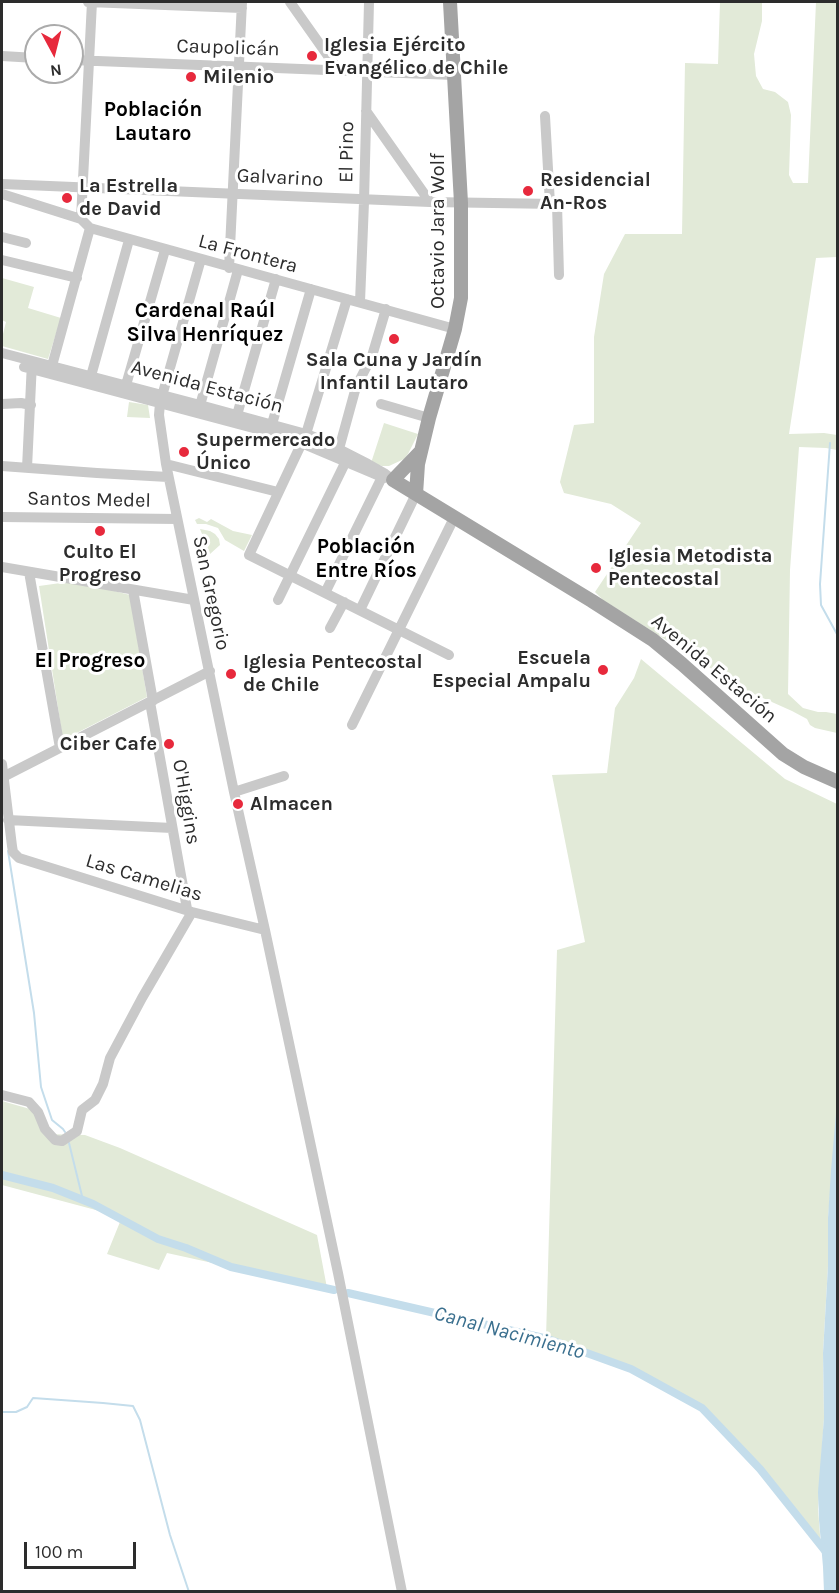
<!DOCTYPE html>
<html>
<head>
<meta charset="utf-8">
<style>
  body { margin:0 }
  #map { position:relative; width:839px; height:1593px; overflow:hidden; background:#fff; font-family:Karla,sans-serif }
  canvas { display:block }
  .frame { position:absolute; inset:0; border:3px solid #2c2c2c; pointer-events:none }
  .north { position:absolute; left:24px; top:24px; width:60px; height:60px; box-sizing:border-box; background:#fff; border:2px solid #ababab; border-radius:50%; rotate:173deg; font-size:16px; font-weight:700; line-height:24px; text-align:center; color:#2c2c2c }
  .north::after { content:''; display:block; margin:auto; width:21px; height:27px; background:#e7293c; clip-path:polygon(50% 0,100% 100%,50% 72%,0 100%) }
  .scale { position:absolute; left:24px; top:1542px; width:112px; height:27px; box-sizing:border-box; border:3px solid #2c2c2c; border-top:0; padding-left:8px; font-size:18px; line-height:21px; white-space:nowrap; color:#2c2c2c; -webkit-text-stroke:4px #fff; paint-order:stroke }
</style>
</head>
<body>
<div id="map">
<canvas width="839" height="1593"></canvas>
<div class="frame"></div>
<div class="north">N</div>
<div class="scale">100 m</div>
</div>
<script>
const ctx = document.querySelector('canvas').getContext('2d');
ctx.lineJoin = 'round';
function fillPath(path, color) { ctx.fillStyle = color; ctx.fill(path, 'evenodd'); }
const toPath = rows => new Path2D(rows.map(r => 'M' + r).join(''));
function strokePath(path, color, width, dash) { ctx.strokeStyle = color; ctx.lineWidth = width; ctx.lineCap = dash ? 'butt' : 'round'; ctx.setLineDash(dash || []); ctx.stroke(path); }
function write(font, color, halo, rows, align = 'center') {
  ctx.font = font + ' Karla,sans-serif'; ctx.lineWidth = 6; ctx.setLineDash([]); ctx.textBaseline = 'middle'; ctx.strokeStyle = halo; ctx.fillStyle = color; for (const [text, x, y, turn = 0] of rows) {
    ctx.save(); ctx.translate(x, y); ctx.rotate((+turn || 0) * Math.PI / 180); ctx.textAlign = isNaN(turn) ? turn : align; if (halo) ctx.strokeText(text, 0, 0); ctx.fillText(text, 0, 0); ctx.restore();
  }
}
fillPath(toPath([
  [720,2,762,2,762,21,754,54,756,76,763,89,775,92,788,102,791,115,789,175,793,183,808,183,816,2,837,2,837,257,816,258,789,434,824,433,837,435,837,450,826,448,799,447,790,570,788,694,803,708,818,712,826,712,837,714,837,733,815,728,810,725,807,719,792,711,745,690,603,600,595,592,641,523,611,504,564,493,560,482,574,425,594,423,594,337,604,274,625,234,682,234,685,63,718,64],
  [2,278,34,287,28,308,61,318,48,359,2,346,2,338,6,322,2,320],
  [129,402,148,405,150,418,127,417],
  [384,423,418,434,408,454,404,459,389,466,382,466,371,463],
  [199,518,207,522,211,519,233,531,252,535,244,551,225,540,218,528,206,524,197,524,195,520],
  [200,529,210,531,215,534,219,539,220,545,210,554],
  [75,581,130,595,147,697,63,740,39,586],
  [641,659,785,779,837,804,838,1102,828,1218,828,1266,823,1353,824,1418,818,1509,821,1548,760,1469,702,1408,631,1369,546,1338,557,950,585,942,552,775,607,773,615,708,634,678],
  [2,1101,30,1109,35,1115,44,1134,85,1135,120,1148,317,1235,327,1288,167,1253,159,1270,107,1254,122,1217,2,1185]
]), '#e2ead8');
fillPath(toPath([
  [837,1102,838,1591,824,1592,823,1567,819,1520,818,1492,824,1418,823,1353,828,1266,828,1218,831,1170]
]), '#c4ddeb');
strokePath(toPath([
  [830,443,820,584,821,605,838,636],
  [8,851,34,1013,41,1087,52,1120,63,1129,65,1132],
  [69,1143,83,1200],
  [2,1412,16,1412,27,1407,33,1398,103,1403,133,1406,140,1420,170,1535,189,1592]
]), '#c4ddeb', 2);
strokePath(toPath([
  [2,1175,53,1188,93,1204,158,1239,186,1248,231,1267,334,1290],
  [348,1293,548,1339,631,1369,702,1408,760,1469,838,1567]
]), '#c4ddeb', 8);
strokePath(toPath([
  [88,2,242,8],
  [290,2,338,70],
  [2,56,36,58],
  [72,60,454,75],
  [366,111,430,202],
  [545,116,550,204],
  [2,184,430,202,557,204,559,275],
  [2,194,81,219,90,228,455,329],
  [81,219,92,2],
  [2,237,26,243],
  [201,259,160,403,159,415,166,464,234,792,265,930,338,1273,402,1592],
  [2,260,77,278],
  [229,268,242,2],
  [347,299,306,434,249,555,449,655],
  [360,302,364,202,369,2],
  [2,353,200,405,306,434,319,439,368,464,384,473,393,480],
  [24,367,287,437,384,478],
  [50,373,90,228],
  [91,376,129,240],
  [126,385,165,250],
  [2,404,21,403,31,405],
  [381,404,429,418],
  [199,409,238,270],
  [237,415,276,279],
  [272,424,311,289],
  [339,449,356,387,372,356,386,309],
  [166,464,278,492],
  [2,466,97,473,168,477],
  [27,468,32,362],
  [2,517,177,519],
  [2,567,194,600],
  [29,572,60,748],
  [133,590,153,701],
  [325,593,384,473],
  [278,600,348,457],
  [360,610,416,494],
  [330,628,344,602],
  [150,702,187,909],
  [352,725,454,518],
  [2,764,12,846,13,852,19,858,192,912,265,930],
  [3,777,210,671],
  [234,792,284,776],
  [8,820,172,828],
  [2,1095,29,1102,38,1112,45,1129,55,1140,62,1141,77,1131,82,1110,95,1100,103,1084,110,1058,142,998,192,912]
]), '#c9c9c9', 10);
strokePath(toPath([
  [421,451,393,480,592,601,653,640,682,664,783,754,804,767,838,782],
  [416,494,418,464,429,418,455,329,461,298,461,203,450,2]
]), '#a4a4a4', 14);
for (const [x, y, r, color] of [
  [312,56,6,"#e7293c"],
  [191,77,6,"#e7293c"],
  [528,191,6,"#e7293c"],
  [67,198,6,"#e7293c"],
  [394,339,6,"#e7293c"],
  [184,452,6,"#e7293c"],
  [100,531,6,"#e7293c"],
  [596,568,6,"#e7293c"],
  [603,670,6,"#e7293c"],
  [231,674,6,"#e7293c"],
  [169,744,6,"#e7293c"],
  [238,804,6,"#e7293c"]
]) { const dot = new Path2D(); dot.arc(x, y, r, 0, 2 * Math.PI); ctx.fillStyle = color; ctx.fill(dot); strokePath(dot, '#fff', 2); }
write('bold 20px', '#2c2c2c', '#fff', [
  ["Iglesia Ejército",324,45],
  ["Evangélico de Chile",324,68],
  ["Milenio",203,77],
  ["Residencial",540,180],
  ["An-Ros",540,203],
  ["La Estrella",79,186],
  ["de David",79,209],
  ["Sala Cuna y Jardín",394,360,"center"],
  ["Infantil Lautaro",394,383,"center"],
  ["Supermercado",196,440],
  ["Único",196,463],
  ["Culto El",100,552,"center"],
  ["Progreso",100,575,"center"],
  ["Iglesia Metodista",608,556],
  ["Pentecostal",608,579],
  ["Escuela",591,658,"right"],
  ["Especial Ampalu",591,681,"right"],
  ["Iglesia Pentecostal",243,662],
  ["de Chile",243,685],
  ["Ciber Cafe",157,744,"right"],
  ["Almacen",250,804]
], 'left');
write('20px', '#2c2c2c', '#fff', [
  ["Caupolicán",228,48,2],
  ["El Pino",347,152,-89],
  ["Galvarino",280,178,3],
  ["Octavio Jara Wolf",438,231,-90],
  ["La Frontera",248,254,15],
  ["Avenida Estación",207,387,15],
  ["Santos Medel",89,500,1],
  ["San Gregorio",211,593,78],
  ["Avenida Estación",714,669,40],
  ["O'Higgins",186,802,80],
  ["Las Camelias",144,878,17]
]);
write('bold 21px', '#000', '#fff', [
  ["Población",153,110],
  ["Lautaro",153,134],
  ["Cardenal Raúl",205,311],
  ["Silva Henríquez",205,335],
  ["Población",366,547],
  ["Entre Ríos",366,571],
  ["El Progreso",90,661]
]);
write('italic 21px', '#3a6f8e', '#fff', [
  ["Canal Nacimiento",509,1333,15]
]);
</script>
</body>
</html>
